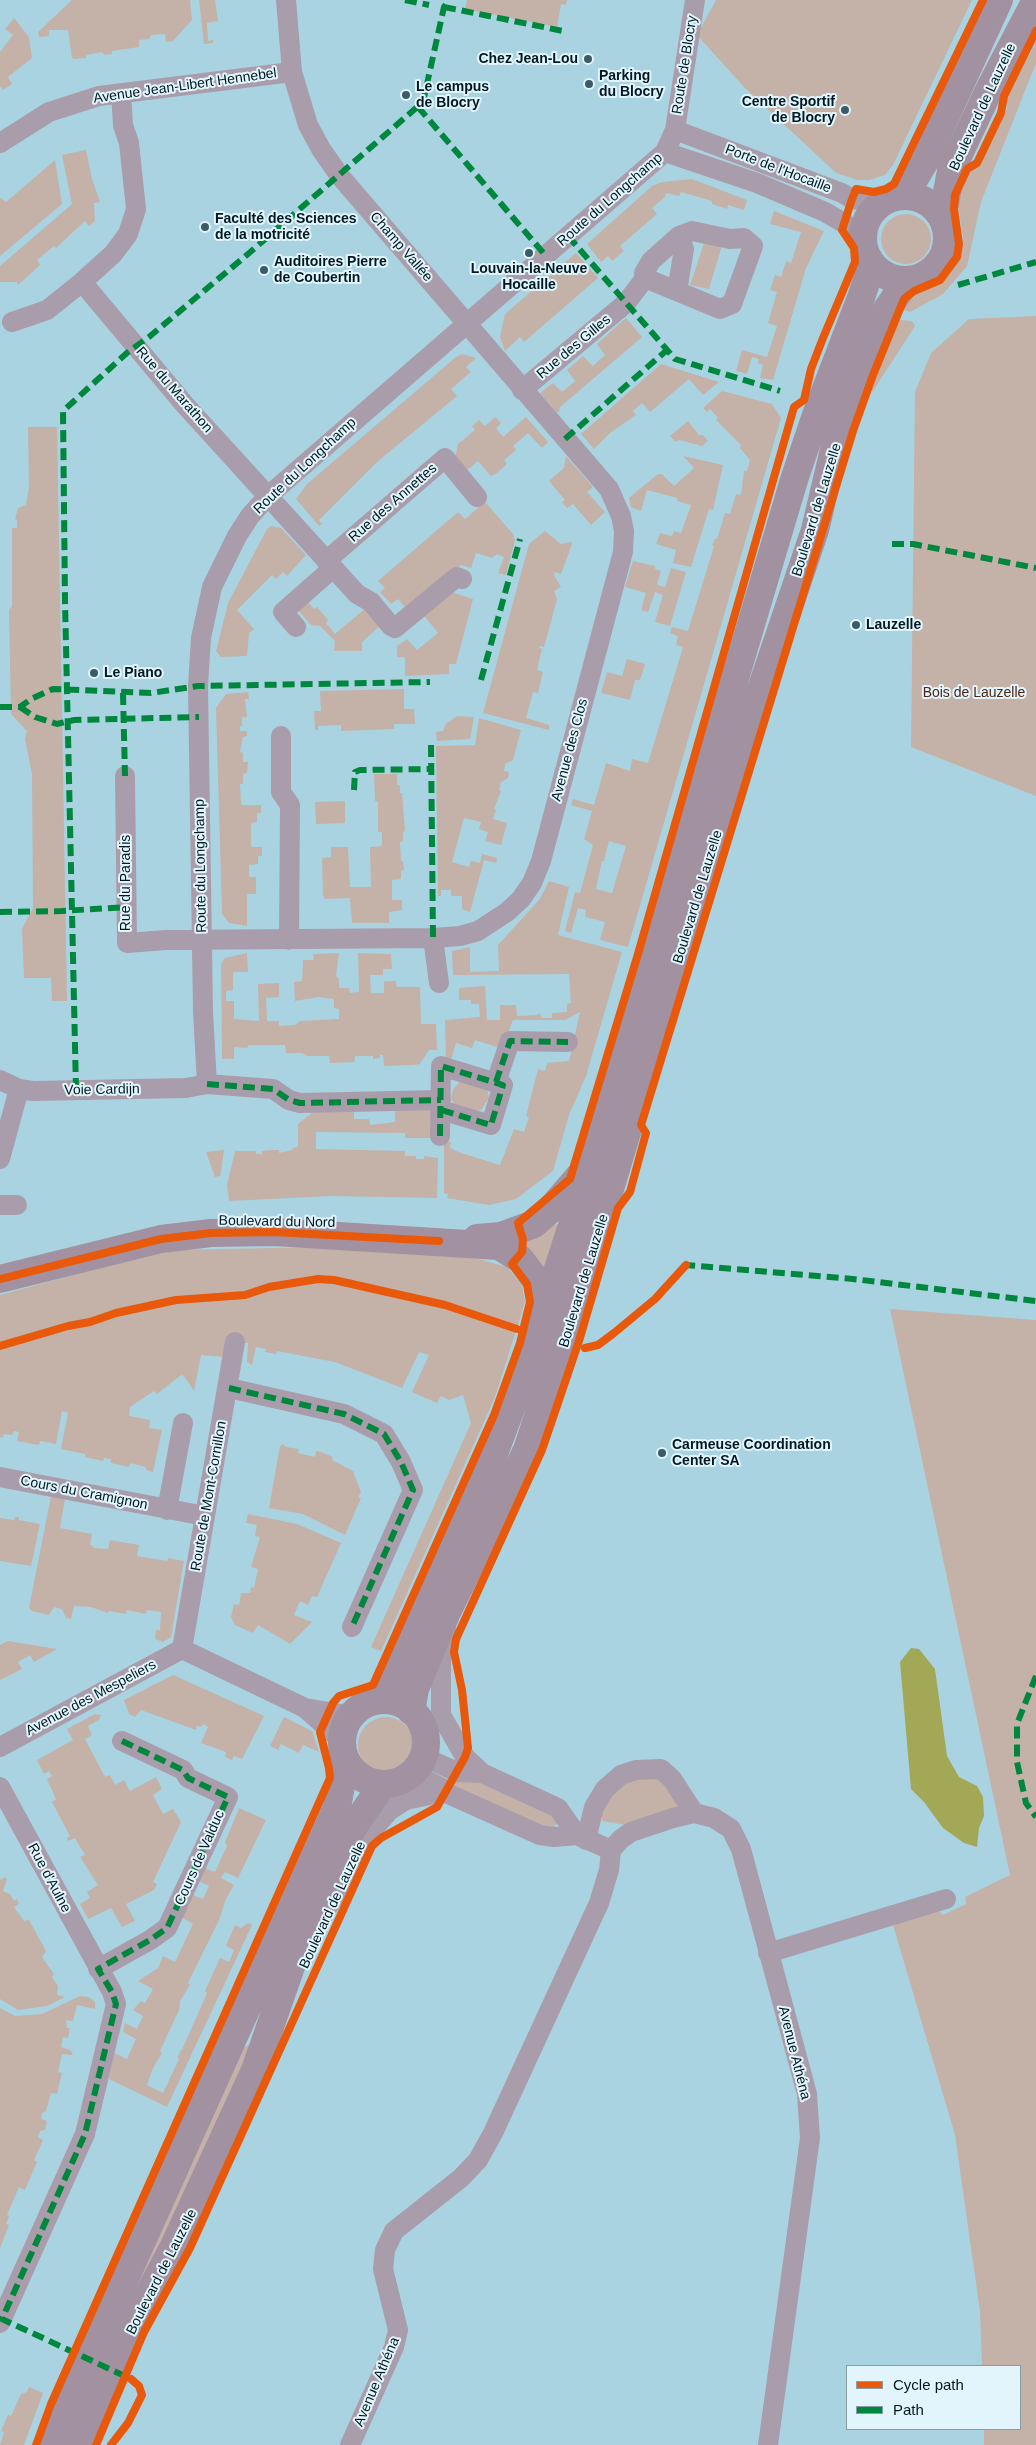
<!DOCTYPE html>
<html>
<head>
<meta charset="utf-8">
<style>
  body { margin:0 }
  #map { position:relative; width:1036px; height:2445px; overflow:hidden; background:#aad3e2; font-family:Helvetica,sans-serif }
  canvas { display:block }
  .legend { position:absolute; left:846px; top:2365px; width:175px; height:65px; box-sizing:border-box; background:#e3f5fc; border:1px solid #889da6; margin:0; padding:6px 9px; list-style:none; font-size:15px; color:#001a24 }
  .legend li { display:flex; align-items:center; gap:10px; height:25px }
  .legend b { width:25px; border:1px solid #889da6 }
</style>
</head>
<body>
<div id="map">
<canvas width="1036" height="2445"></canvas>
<ul class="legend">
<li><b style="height:6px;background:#e8590c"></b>Cycle path</li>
<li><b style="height:6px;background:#00873e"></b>Path</li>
</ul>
</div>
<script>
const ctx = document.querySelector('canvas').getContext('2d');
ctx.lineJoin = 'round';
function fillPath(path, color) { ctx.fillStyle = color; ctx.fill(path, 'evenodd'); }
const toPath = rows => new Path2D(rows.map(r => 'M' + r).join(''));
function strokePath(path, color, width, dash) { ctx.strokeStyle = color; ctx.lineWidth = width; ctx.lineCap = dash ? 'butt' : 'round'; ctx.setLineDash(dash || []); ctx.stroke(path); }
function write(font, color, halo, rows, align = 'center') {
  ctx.font = font + ' Helvetica,sans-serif'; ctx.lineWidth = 4; ctx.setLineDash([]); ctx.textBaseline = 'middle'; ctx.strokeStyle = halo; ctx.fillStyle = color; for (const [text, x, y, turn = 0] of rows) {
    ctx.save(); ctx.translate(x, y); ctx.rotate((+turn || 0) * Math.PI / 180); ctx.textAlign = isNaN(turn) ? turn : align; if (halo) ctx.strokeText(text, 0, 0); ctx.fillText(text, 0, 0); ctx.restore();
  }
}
fillPath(toPath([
  [72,0,190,0,192,20,173,41,166,42,165,34,151,35,149,39,139,40,139,47,112,51,112,54,105,55,102,52,86,55,86,58,75,59,72,58,68,30,49,30,49,36,39,37,38,32],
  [199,0,215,0,218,21,207,23,208,41,213,40,213,43,204,44],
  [467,0,567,0,566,5,561,4,557,27,465,9],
  [716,0,972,0,893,165,885,175,869,180,858,180,836,173,744,87,697,35],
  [14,18,29,37,32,58,8,77,12,84,3,90,0,86,0,52,13,35,5,29],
  [1036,42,1036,63,981,202,967,266,943,294,910,312,904,310,905,303,915,293,943,281,954,268,961,254,963,238,958,205,960,193,968,174,978,166,1007,109,1007,98],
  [86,150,92,179,100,202,94,203,95,221,89,226,85,221,56,248,54,246,37,260,40,265,19,284,17,285,17,282,0,282,0,266,72,204,62,155],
  [55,160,62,204,0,256,0,198,6,202],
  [692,179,747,200,744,210,728,205,727,209,712,204,712,201,681,192,679,196,666,193,665,197,652,208,657,214,620,246,624,251,612,261,608,256,601,262,587,244,652,186,662,182],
  [774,211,824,231,806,268,773,380,760,378,763,365,758,363,759,359,752,357,747,374,736,371,742,350,767,357,777,326,768,323,777,292,770,290,775,275,781,277,786,261,791,263,801,232,770,224],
  '881 239a25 25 0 1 1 50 0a25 25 0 1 1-50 0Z',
  [706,237,723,242,709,289,690,285],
  [576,253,598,278,524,342,520,337,505,351,500,337,505,314],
  [1036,316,1036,796,911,747,915,392,931,353,969,319],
  [626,318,642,337,559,408,560,410,557,413,540,393,553,383,562,392,575,381,567,370,583,356,593,366,605,355,597,344],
  [899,320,912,321,915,326,873,391,870,390,895,323],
  [462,354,476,358,466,367,471,372,451,389,457,396,377,462,319,520,322,524,319,526,296,499,307,484,456,357],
  [661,364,719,382,703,395,689,379,650,412,642,403,633,411,636,415,610,433,594,449,581,434],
  [722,391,772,404,781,418,628,947,600,940,605,922,585,917,586,910,578,908,571,933,565,931,575,892,580,893,593,845,584,839,592,811,571,805,573,799,594,805,606,763,630,771,632,759,648,763,683,647,676,645,678,636,670,633,672,627,688,631,714,546,712,545,715,539,717,539,725,513,730,514,736,494,741,495,744,471,747,471,750,460,740,448,741,445,716,420,718,418,710,409,707,412,703,408],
  [609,841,626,846,612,893,596,889,602,861,604,861],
  [495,417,501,423,496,428,503,437,526,417,548,442,542,448,528,433,513,446,516,450,504,460,507,464,497,473,491,476,478,461,466,471,455,459,458,444,475,430,472,426,479,420,485,426],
  [688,421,699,435,703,435,708,441,702,446,679,440,676,442,670,436],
  [28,427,57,427,67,1001,52,1001,51,978,24,978,22,929,33,908,32,774,25,739,27,731,11,714,9,610,12,606,12,528,17,528,17,520,15,519,18,508,26,505,29,487],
  [566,456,593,487,587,492,605,512,591,525,573,504,567,508,562,502,565,500,549,481,564,468],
  [683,456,723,465,713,510,709,509,691,567,673,563,676,550,656,544,660,533,672,536,674,531,681,533,691,505,677,501,677,498,647,490,641,511,631,507,629,498,658,474,662,474,674,486,694,468],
  [485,502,513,534,515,540,506,575,498,573,504,557,497,554,492,558,476,553,471,568,461,565,408,611,398,599,391,604,380,592,385,588,378,581,458,512,465,519],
  [271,526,281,528,306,555,287,576,283,572,276,579,272,575,237,610,254,629,249,633,247,656,221,657,216,651,228,603,267,529],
  [545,531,561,544,571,542,572,544,561,574,555,572,554,575,561,587,554,591,557,599,551,622,544,647,540,646,539,648,542,649,537,670,543,672,538,693,533,692,526,718,549,725,549,730,483,713,529,544],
  [633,561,655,566,655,569,661,571,657,585,665,587,671,568,686,572,670,626,655,622,663,595,655,592,648,612,641,610,646,593,625,587],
  [448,591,473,599,456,664,449,664,449,674,405,676,405,657,397,657,397,646,407,639,417,650,438,633,422,613],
  [307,601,314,609,317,607,328,620,326,623,335,634,367,607,382,624,362,642,362,651,334,651,335,641,320,626,311,625,298,610],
  [627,659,645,664,640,680,635,680,630,700,601,693,607,672,622,676],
  [404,689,404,709,414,709,415,724,394,724,394,729,341,731,341,725,318,726,318,730,315,730,314,711,321,711,320,691],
  [248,692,249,699,245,699,247,717,242,717,242,726,240,726,240,731,247,731,247,736,243,737,240,752,243,753,243,762,248,762,247,773,243,774,243,784,240,784,241,805,261,805,261,813,257,813,257,822,251,823,251,847,262,847,262,856,258,856,258,864,249,865,249,877,256,877,256,894,247,894,247,926,229,923,222,914,216,708,226,694],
  [457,716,474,717,470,739,437,741,436,732,443,731,446,724],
  [479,718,521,730,513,760,505,764,504,771,509,772,508,778,501,782,499,790,501,791,494,809,496,810,493,819,507,823,501,845,485,841,488,832,479,829,481,822,464,818,452,862,469,867,471,861,480,863,482,854,497,858,496,863,484,860,470,912,462,909,462,896,451,896,451,890,441,890,441,896,438,896,436,746,475,745],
  [374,774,397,774,397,785,400,785,400,793,402,793,405,831,403,832,403,841,400,842,401,861,403,861,404,870,401,871,401,879,392,880,392,900,402,900,402,910,389,912,389,923,352,923,350,898,325,899,323,895,322,858,331,857,331,847,348,847,350,887,371,887,370,847,382,846,382,832,378,832,378,802,375,801],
  [345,801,345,823,316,824,315,802],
  [549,881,569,887,558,935,622,952,586,1076,569,1115,553,1171,516,1199,489,1205,447,1198,448,1194,444,1193,444,1140,451,1142,450,1148,461,1153,500,1165,514,1129,524,1132,529,1117,526,1116,538,1069,545,1071,547,1063,569,1061,580,1012,565,1020,513,1020,505,1041,500,1048,475,1040,472,1048,456,1043,450,1063,446,1063,445,1020,480,1017,479,1004,471,1004,471,1000,459,1000,459,988,485,986,487,1020,500,1020,500,1005,516,1005,517,1016,537,1015,540,1013,541,1018,552,1018,552,1013,567,1012,567,1004,571,1003,569,974,453,975,452,951,470,947,470,972,499,971,498,945,539,900],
  [247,953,248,972,233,972,233,990,226,991,226,1001,234,1001,234,1019,259,1021,258,984,279,983,279,997,266,998,267,1021,279,1021,279,1026,295,1025,300,1021,339,1019,339,1009,334,1008,334,999,318,997,295,1001,294,982,302,981,303,960,314,960,313,954,339,953,336,976,339,979,339,988,349,988,350,993,359,992,358,953,391,954,392,969,383,969,383,975,370,975,371,993,384,993,384,981,396,981,397,987,420,987,421,1024,436,1024,437,1050,429,1050,420,1064,413,1065,384,1066,383,1055,380,1055,380,1058,373,1059,373,1056,355,1056,354,1062,330,1063,329,1056,307,1056,302,1053,286,1053,285,1045,249,1045,247,1048,234,1047,234,1059,222,1059,221,964,225,958],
  [462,1079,487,1088,489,1098,481,1110,476,1112,454,1104,451,1098,453,1090],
  [433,1107,437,1138,405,1138,405,1133,316,1132,316,1149,405,1151,405,1156,416,1156,416,1159,424,1159,424,1156,438,1158,437,1198,330,1196,229,1201,227,1185,235,1151,256,1151,256,1154,262,1154,262,1151,270,1150,279,1150,279,1153,292,1150,293,1148,298,1147,298,1124,314,1111,354,1110,354,1119,369,1119,370,1125,395,1122,395,1108],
  [224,1150,221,1172,220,1176,215,1177,206,1152],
  [559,1224,544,1271,526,1254,526,1238,553,1225],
  [331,1247,444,1254,478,1259,507,1267,522,1285,525,1302,495,1397,381,1651,371,1647,471,1423,463,1395,449,1400,441,1396,437,1403,412,1392,429,1355,419,1352,402,1388,335,1362,277,1351,276,1354,265,1352,266,1349,256,1347,252,1365,247,1362,248,1343,226,1343,225,1357,201,1355,194,1391,184,1376,181,1375,157,1394,154,1391,130,1407,129,1416,150,1420,149,1428,162,1430,153,1472,146,1470,146,1467,130,1463,129,1467,111,1463,111,1459,104,1458,103,1461,85,1457,85,1454,61,1449,68,1413,62,1411,56,1444,40,1441,39,1445,17,1441,19,1432,14,1431,12,1435,4,1434,3,1438,0,1437,0,1295,165,1250],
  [890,1309,1036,1320,1036,2445,984,2445,984,2429,1020,2429,1020,2366,982,2366,980,2311,955,2135,893,1925,938,1910,943,1915,966,1904,965,1897,1010,1875],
  [283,1444,286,1447,299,1449,298,1453,315,1457,316,1451,321,1452,333,1457,332,1460,353,1471,361,1492,358,1497,361,1498,345,1535,303,1514,269,1508,280,1446],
  [51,1496,65,1499,60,1528,92,1534,90,1545,93,1546,93,1548,108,1549,110,1540,139,1545,137,1556,167,1561,168,1558,184,1561,171,1637,163,1642,155,1639,156,1630,160,1630,161,1612,147,1610,146,1614,127,1610,126,1614,109,1611,108,1613,91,1607,74,1606,71,1619,66,1618,62,1609,54,1607,49,1615,32,1611,29,1608],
  [248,1514,297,1524,341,1543,317,1597,312,1596,308,1605,300,1601,294,1615,312,1622,290,1644,258,1625,253,1633,235,1625,231,1617,234,1604,239,1605,241,1593,250,1593,251,1587,254,1588,258,1569,251,1567,260,1537,255,1536,257,1525,246,1523],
  [15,1517,19,1517,19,1520,40,1524,31,1566,0,1561,0,1518,14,1520],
  [8,1641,57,1649,34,1662,30,1655,18,1662,22,1669,0,1680,0,1645],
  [173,1675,264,1716,242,1759,234,1756,232,1760,225,1757,226,1752,201,1743,208,1727,203,1724,201,1727,197,1726,196,1730,141,1710,135,1717,129,1714,124,1700],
  [95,1714,101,1715,99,1720,88,1726,92,1735,85,1739,105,1777,110,1775,115,1785,124,1780,130,1791,156,1777,162,1789,153,1795,163,1814,173,1809,181,1822,153,1882,157,1884,154,1890,126,1904,135,1921,122,1927,111,1908,88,1919,80,1904,90,1898,87,1892,98,1885,80,1857,85,1855,75,1838,68,1841,67,1838,70,1836,52,1802,56,1799,47,1779,52,1776,49,1771,44,1774,37,1760,73,1740,67,1729],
  '358 1745a28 28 0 1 1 56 0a28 28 0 1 1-56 0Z',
  [284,1717,312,1731,319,1752,303,1745,299,1753,281,1744,278,1750,270,1746],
  [458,1776,489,1782,553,1810,557,1823,554,1827,541,1825,452,1786],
  [660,1777,672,1785,678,1808,626,1825,602,1821,601,1812,607,1799,630,1779],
  [239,1808,266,1820,238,1878,225,1872,221,1878,234,1885,225,1901,220,1918,188,1983,190,1985,180,2001,179,2010,160,2051,162,2053,153,2068,147,2085,163,2093,179,2059,177,2058,181,2050,182,2050,207,1993,205,1991,220,1958,229,1962,234,1950,226,1946,235,1925,241,1928,248,1923,252,1925,167,2107,109,2079,114,2053,127,2059,136,2039,123,2032,125,2023,137,2029,143,2016,133,2010,141,2001,145,2003,153,1989,138,1981,158,1968,163,1956,175,1962,193,1924,181,1917,193,1895,203,1899,209,1886,199,1881,205,1868,215,1872,227,1846,225,1842],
  [5,1877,7,1879,3,1891,10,1894,14,1901,17,1899,19,1904,14,1907,24,1921,29,1920,46,1951,42,1957,54,1974,52,1977,58,1986,57,1995,65,1997,47,2006,18,2010,0,1999,0,1880],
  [80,1996,89,1997,95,2002,95,2009,77,2005,73,2021,66,2020,67,2028,70,2028,68,2038,63,2037,61,2047,70,2050,73,2054,71,2055,62,2054,58,2072,62,2073,57,2094,51,2093,46,2111,42,2113,41,2119,47,2121,45,2130,40,2131,38,2137,43,2140,34,2160,37,2162,25,2190,19,2187,7,2215,9,2216,6,2224,9,2225,0,2248,0,2008,15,2016,42,2014],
  [252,2043,143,2285,71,2410,229,2056],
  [29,2387,43,2393,24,2445,0,2445,4,2432,1,2431,8,2415,11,2416,21,2394,27,2392]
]), '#c4b1a8');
fillPath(toPath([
  [911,1648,919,1649,935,1669,947,1756,959,1777,977,1786,983,1797,984,1816,979,1828,977,1847,964,1843,943,1828,924,1802,911,1789,900,1662]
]), '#a3a857');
strokePath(toPath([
  [121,93,123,125,129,143,136,209,128,234,113,254,82,282,185,405,357,594,371,602,391,626,395,628,453,580,457,577,462,579],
  [675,130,842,193,852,199,882,203],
  [0,143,49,112,99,96,292,72],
  [665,152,757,183,825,212,844,223,863,240],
  [677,291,684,249,679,236],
  [12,322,47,310,82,282],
  [522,390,626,303,645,278,644,273,651,261,679,236,692,231,730,239,744,238,753,246,732,304,720,309,645,278],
  [326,561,445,458,477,497],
  [296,627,283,612,333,568],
  [281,736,281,792,290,805,289,940],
  [125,776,127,943,166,940,433,938,460,936,478,931,507,912,521,899,532,883,541,861,623,552,624,531,621,516,609,489,339,175,321,149,308,125,292,72,286,0],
  [433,938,439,983],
  [0,1080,19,1089,33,1091,186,1088,207,1084,273,1089,289,1100,300,1103,441,1100],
  [496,1082,510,1041,568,1042],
  [207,1084,203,1012,198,686,201,638,212,587,237,536,250,516,268,496,665,152,675,130,695,0],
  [440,1136,441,1066,503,1085,491,1125,441,1110],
  [0,1159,19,1089],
  [0,1205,17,1205],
  [229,1388,344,1414,384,1434,401,1462,413,1490,352,1627],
  [0,1477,205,1516],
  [167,1510,183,1423],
  [451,1636,441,1658,441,1715,465,1757,482,1773],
  [182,1649,235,1342],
  [182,1649,305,1708,341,1714,354,1713],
  [305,1708,342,1741],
  [0,1747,182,1649],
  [425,1750,433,1761,457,1772,482,1773,558,1808,577,1835],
  [406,1778,424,1779,442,1788,444,1792,540,1835,554,1837,577,1835,611,1850],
  [0,1787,112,1992,116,2004,85,2134,0,2323],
  [586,1840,594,1807,605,1789,621,1775,636,1770,661,1769,672,1779,694,1813],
  [319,1922,376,1826,390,1810,406,1800,444,1792],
  [768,1953,946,1899],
  [98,1969,150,1940,167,1928,228,1797,188,1778,183,1770,122,1741],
  [350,2445,394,2347,398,2330,383,2269,385,2250,394,2231,461,2178,478,2160,493,2133,599,1903,609,1870,611,1850,621,1839,631,1832,673,1818,694,1813,714,1818,731,1829,741,1849,807,2094,810,2138,768,2445]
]), '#aa9dab', 20);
strokePath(toPath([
  [898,196,909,188,925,161,999,0],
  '863 238a42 42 0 1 1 84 0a42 42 0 1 1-84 0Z',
  [942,218,951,171,989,90,1036,0],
  [477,1238,501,1236,534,1224,549,1211,582,1173],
  [0,1279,161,1239,211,1233,274,1232,499,1246,520,1259,536,1280,546,1305],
  '342 1742a42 42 0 1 1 84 0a42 42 0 1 1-84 0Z',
  [374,1701,398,1669,495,1451,526,1368,575,1216,794,480,816,415,862,295,868,276,869,259],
  [411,1711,415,1689,447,1612,527,1450,586,1269,750,722,815,530,841,420,852,383,867,345,887,309,903,286,912,280],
  [54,2445,75,2390,337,1807,346,1760],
  [81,2445,126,2337,174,2246,255,2070,301,1938,325,1880,354,1826,383,1784]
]), '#a292a1', 28);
strokePath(toPath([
  [405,0,429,5],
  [444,7,563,31],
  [418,107,546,256],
  [568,236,675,359,780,391],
  [958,285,1036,262],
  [565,439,667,350],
  [892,544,913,544,1036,568],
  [481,680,520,539],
  [123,693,125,776],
  [0,707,20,707,31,699,53,689,151,693,198,686,430,682],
  [20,707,35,717,57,724,74,720,199,717],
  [431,745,433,938],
  [354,790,355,772,360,770,431,769],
  [0,912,62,911,126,907],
  [496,1082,510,1041,568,1042],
  [207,1084,273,1089,289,1100,300,1103,441,1100],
  [76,1090,65,601,63,411,128,352,149,337,248,254,423,102,444,7,449,0],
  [440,1136,441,1066,503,1085,491,1125,441,1110],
  [684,1267,686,1265,853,1279,1036,1301],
  [229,1388,344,1414,384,1434,401,1462,413,1490,352,1627],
  [1036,1676,1017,1724,1017,1762,1026,1803,1036,1817],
  [122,1741,183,1770,188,1778,228,1797,167,1928,150,1940,98,1969,112,1992,116,2004,85,2134,2,2319,129,2378]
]), '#00873e', 6, [12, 6]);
strokePath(toPath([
  [0,1279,161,1239,211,1233,274,1232,439,1241],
  [0,1346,68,1326,90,1322,116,1313,176,1300,245,1295,269,1287,318,1279,334,1280,445,1305,517,1329],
  [585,1348,598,1345,614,1333,655,1299,686,1265],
  [36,2445,51,2404,326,1787,330,1778,329,1768,320,1732,333,1703,339,1696,373,1685,494,1415,520,1343,530,1302,527,1284,512,1264,522,1252,523,1240,518,1223,570,1179,638,954,794,407,804,400,811,369,823,338,855,262,854,248,842,230,852,199,856,189,874,192,886,189,894,184,983,0],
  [96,2445,144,2332,190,2248,372,1846,381,1838,437,1807,465,1757,468,1748,462,1690,454,1652,456,1639,542,1450,579,1341,618,1208,630,1192,646,1133,641,1125,853,431,873,375,904,299,914,291,940,280,957,257,959,244,954,209,955,195,967,169,977,163,1001,113,1004,96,1036,31],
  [111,2445,128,2423,142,2395,139,2386,131,2379]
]), '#e8590c', 8);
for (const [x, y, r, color] of [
  [588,59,5,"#3b5b66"],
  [589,84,5,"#3b5b66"],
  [406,95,5,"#3b5b66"],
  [845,110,5,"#3b5b66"],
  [205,227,5,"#3b5b66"],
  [529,253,5,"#3b5b66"],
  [264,270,5,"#3b5b66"],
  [856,625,5,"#3b5b66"],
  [94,673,5,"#3b5b66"],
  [662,1453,5,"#3b5b66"]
]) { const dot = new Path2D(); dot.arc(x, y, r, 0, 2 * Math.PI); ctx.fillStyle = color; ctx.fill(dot); strokePath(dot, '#e3f5fc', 2); }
write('bold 14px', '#001a24', '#e3f5fc', [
  ["Chez Jean-Lou",578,59,"right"],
  ["Parking",599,76],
  ["du Blocry",599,92],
  ["Le campus",416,87],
  ["de Blocry",416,103],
  ["Centre Sportif",835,102,"right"],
  ["de Blocry",835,118,"right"],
  ["Faculté des Sciences",215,219],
  ["de la motricité",215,235],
  ["Auditoires Pierre",274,262],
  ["de Coubertin",274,278],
  ["Louvain-la-Neuve",529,269,"center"],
  ["Hocaille",529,285,"center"],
  ["Lauzelle",866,625],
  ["Le Piano",104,673],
  ["Carmeuse Coordination",672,1445],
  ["Center SA",672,1461]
], 'left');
write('14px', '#001a24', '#e3f5fc', [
  ["Route de Blocry",685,65,-81],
  ["Avenue Jean-Libert Hennebel",185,86,-8],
  ["Boulevard de Lauzelle",983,107,-65],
  ["Porte de l'Hocaille",778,169,21],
  ["Route du Longchamp",610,200,-41],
  ["Champ Vallée",401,247,49],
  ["Rue des Gilles",574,347,-40],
  ["Rue du Marathon",174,390,49],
  ["Route du Longchamp",305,466,-43],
  ["Rue des Annettes",393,503,-41],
  ["Boulevard de Lauzelle",817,510,-73],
  ["Avenue des Clos",570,750,-75],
  ["Route du Longchamp",201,866,-91],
  ["Rue du Paradis",126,883,-90],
  ["Boulevard de Lauzelle",698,897,-73],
  ["Voie Cardijn",102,1090,-1],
  ["Boulevard du Nord",277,1222,1],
  ["Boulevard de Lauzelle",584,1281,-73],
  ["Cours du Cramignon",84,1493,11],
  ["Route de Mont-Cornillon",209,1496,-80],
  ["Avenue des Mespeliers",91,1698,-28],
  ["Cours de Valduc",200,1858,-66],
  ["Rue d'Aulne",49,1878,62],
  ["Boulevard de Lauzelle",333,1905,-65],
  ["Avenue Athéna",794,2053,76],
  ["Boulevard de Lauzelle",162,2272,-63],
  ["Avenue Athéna",377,2382,-67]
]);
write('14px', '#4d2614', '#e3f5fc', [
  ["Bois de Lauzelle",974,693]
]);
</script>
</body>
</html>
